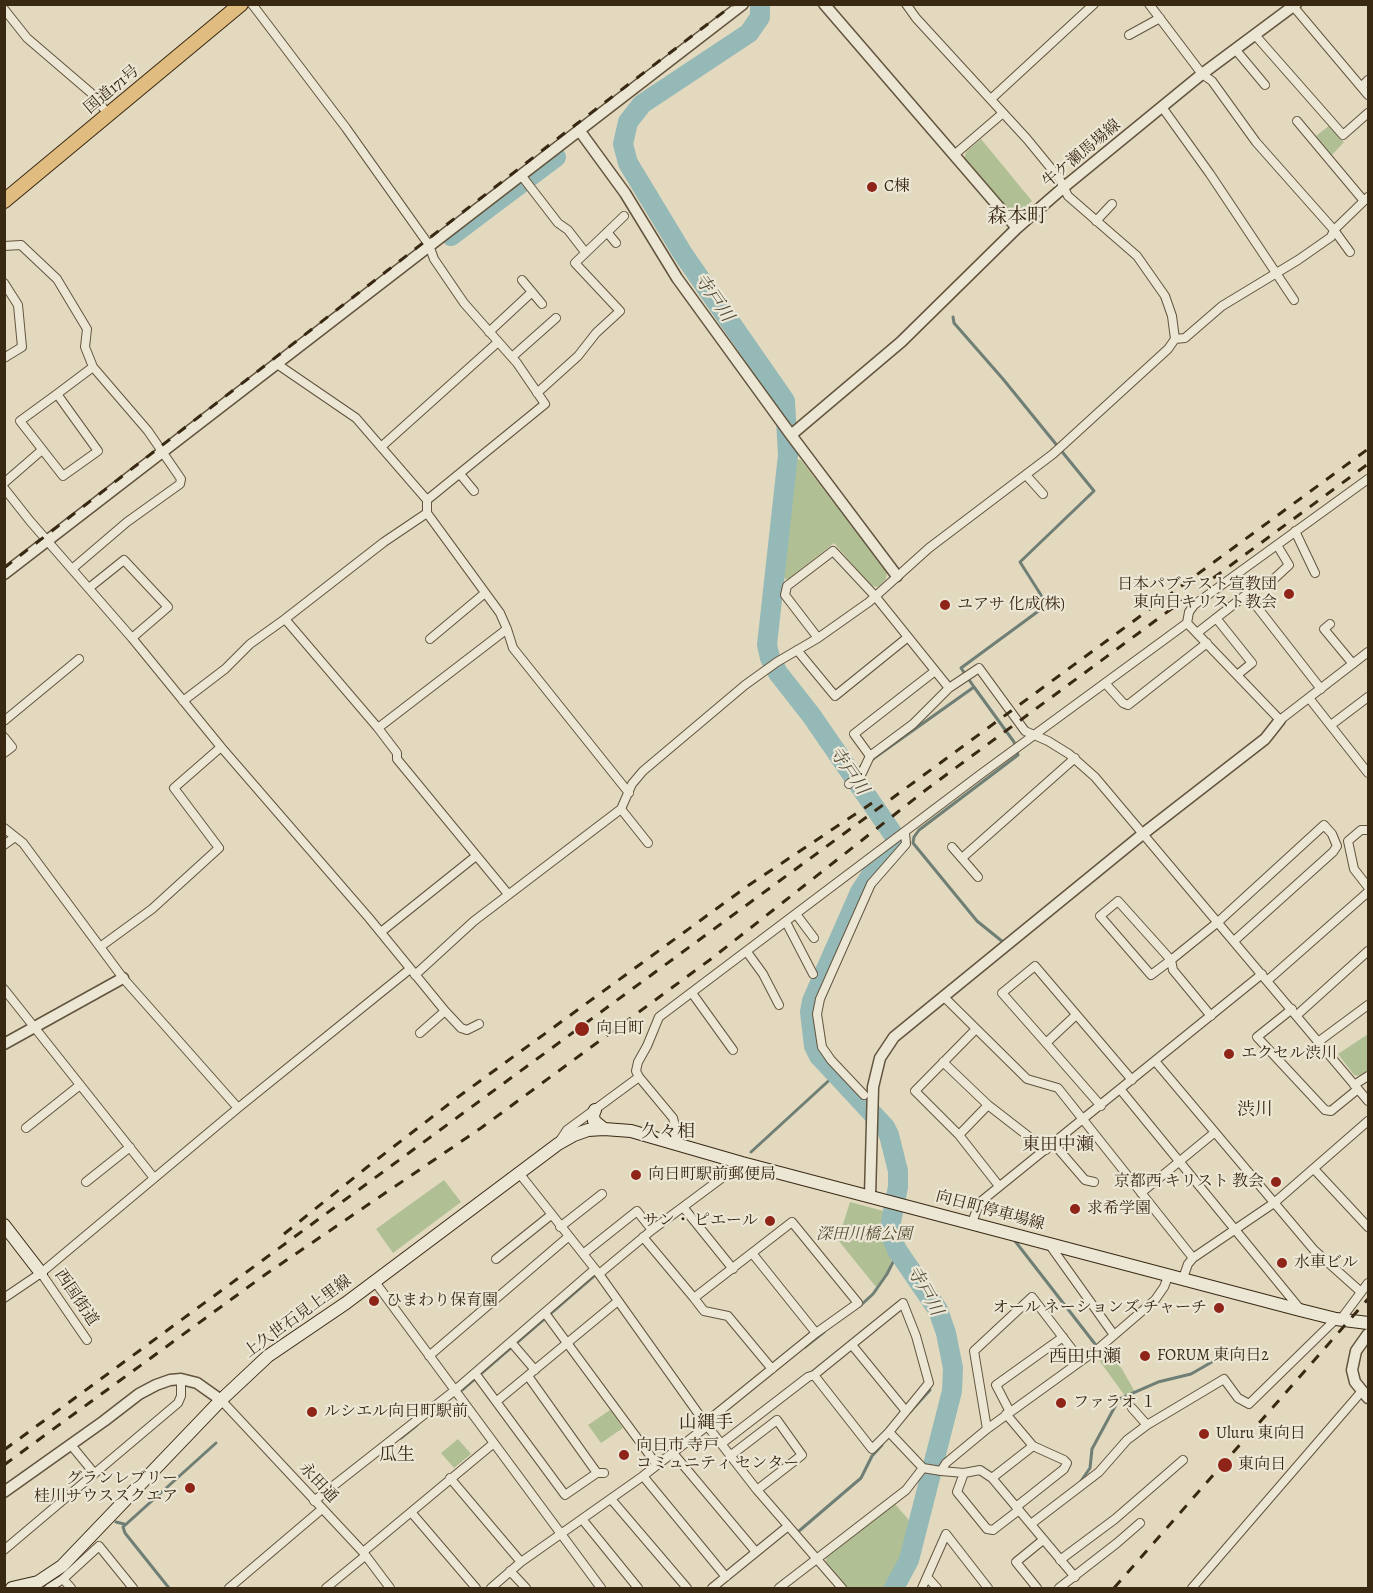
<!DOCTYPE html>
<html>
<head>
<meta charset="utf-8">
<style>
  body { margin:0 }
  #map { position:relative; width:1373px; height:1593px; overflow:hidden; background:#e2d9bf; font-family:Alegreya,serif }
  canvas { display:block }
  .frame { position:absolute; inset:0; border:6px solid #392812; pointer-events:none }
</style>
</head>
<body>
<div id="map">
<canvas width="1373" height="1593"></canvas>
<div class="frame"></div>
</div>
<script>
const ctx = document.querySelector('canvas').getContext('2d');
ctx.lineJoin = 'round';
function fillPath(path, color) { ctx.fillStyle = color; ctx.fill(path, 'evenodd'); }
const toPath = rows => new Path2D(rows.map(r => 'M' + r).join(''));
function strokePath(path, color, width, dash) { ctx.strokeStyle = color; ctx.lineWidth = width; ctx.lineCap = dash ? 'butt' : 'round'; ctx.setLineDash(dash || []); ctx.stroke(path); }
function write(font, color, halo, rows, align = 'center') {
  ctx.font = font + ' Alegreya,"Noto Serif JP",serif'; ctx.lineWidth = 4.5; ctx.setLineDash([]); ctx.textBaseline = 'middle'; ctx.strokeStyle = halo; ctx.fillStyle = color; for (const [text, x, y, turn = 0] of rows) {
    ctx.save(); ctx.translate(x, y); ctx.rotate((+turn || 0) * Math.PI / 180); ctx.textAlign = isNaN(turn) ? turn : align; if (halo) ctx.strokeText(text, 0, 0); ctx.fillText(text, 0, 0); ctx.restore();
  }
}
fillPath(toPath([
  [1330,125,1344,142,1332,155,1316,136],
  [981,139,1032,201,1018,213,1011,212,964,159,966,152],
  [792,459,801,460,887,572,886,579,878,587,871,586,834,543,787,580,781,575],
  [1368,1034,1368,1070,1360,1076,1354,1075,1338,1054],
  [444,1180,461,1202,393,1253,376,1229],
  [850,1202,887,1212,886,1227,892,1259,887,1272,876,1287,838,1240],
  [1105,1349,1122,1369,1135,1392,1125,1396,1096,1356],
  [610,1410,623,1428,601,1443,588,1425],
  [458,1439,471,1454,454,1468,441,1453],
  [895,1504,914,1526,900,1569,889,1588,846,1588,826,1564,826,1558]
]), '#b0c094');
strokePath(toPath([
  [974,687,1014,742,1018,755,919,830,914,837,913,843,977,921,1003,942],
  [870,761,974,687,961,668,1044,607,1041,595,1020,562,1094,491,1003,379,954,323,953,317],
  [850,772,862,766],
  [751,1152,836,1074],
  [1015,1241,1095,1344],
  [860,1306,873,1294,887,1274,898,1252],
  [805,1347,824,1332],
  [462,1390,594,1276],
  [910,1412,930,1390],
  [401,1438,417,1425],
  [1081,1481,1090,1468,1092,1449,1119,1399,1158,1382,1191,1374,1231,1351],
  [116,1522,124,1524],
  [799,1531,861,1478,872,1456,882,1445],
  [169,1588,125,1533,123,1527,216,1443]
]), '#707f75', 3);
strokePath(toPath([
  [760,4,760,17,749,33,642,104,628,122,623,144,628,163,683,254,785,401,788,455,767,645,770,658,778,673,811,715,895,837,895,843,886,859,873,872,860,892,812,1001,810,1012,814,1046,819,1056,885,1127,889,1135,898,1171,898,1187,891,1222,891,1236,897,1250,938,1310,946,1333,953,1368,952,1391,909,1560,894,1588],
  [451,236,556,157]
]), '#95b9b7', 20);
const minor = toPath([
  [252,4,346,128,429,245,434,259,464,303,517,363,545,404,427,500],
  [906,4,916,18,1027,139,1059,178,1068,196,1137,256,1165,296,1172,316,1175,339],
  [1149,4,1202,74,1212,81,1256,142,1334,230,1350,252],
  [1293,6,1368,95],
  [4,9,27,38,90,92,109,115],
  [1129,35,1160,18],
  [1255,35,1343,135,1368,113],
  [1235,49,1265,85],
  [1362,86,1368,80],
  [991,99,1094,4],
  [1162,107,1210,174,1294,300],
  [1297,121,1364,201],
  [954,155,1003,113],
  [521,175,558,223,568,230,585,252],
  [1096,221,1112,204],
  [607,232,616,243],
  [4,246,21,245,57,279,87,329,85,347,93,367,148,431,181,479,180,484,127,522,72,569],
  [4,283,18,305,22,347,4,358],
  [532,292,542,304],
  [489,332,532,292,522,280],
  [512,357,556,318],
  [277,364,356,418,427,500,427,513,500,613,507,629,513,648,629,793],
  [537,393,578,356,596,333,620,311,575,263,624,216],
  [57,394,98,451,63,476,20,421,57,394,93,367],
  [381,447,498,342],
  [460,474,474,491],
  [1026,475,1043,494],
  [4,483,42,450],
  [4,488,30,521,132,638,221,747,369,918,445,1011,461,1028,467,1030,479,1024],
  [1295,531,1315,573],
  [1275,578,1289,565,1277,545],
  [89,588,124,560,168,607,132,638],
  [1216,618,1252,663,1237,675],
  [285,619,378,728,397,753,397,759,508,894],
  [1187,623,1280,720,1368,652],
  [1330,624,1324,629,1353,664],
  [1197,633,1247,594,1321,689],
  [818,638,785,595,787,586,833,551,875,596,949,688,979,668,1025,731,1048,741,1069,754,1095,777,1368,1101],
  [430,639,485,593],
  [797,650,835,696,908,637],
  [1105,683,1123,703,1128,705,1207,643],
  [1309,698,1368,773],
  [183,701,225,669,250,644,285,619,384,542,427,513],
  [4,721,79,659],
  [1331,725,1368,697],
  [378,728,507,629],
  [4,737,12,747,4,753],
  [870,756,854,734,935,671],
  [849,784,861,775,870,756,913,724,949,688],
  [621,809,648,843],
  [4,828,23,843,123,978,238,1108],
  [1368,830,1361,830,1348,841,1354,869,1368,887],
  [4,845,15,837],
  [952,847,978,877],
  [962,858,1075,758],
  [796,914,814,938],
  [786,922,813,974],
  [381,932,476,856],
  [100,947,152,909,219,848,174,788,221,747],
  [747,952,763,974,779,1005],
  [415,975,474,921,621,809,632,784,643,771,745,685,777,662,818,638,869,602,929,548,1053,454,1168,349,1175,339,1185,338,1222,306,1298,260,1331,237,1334,230,1368,197],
  [1268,980,1368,892],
  [4,989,154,1178],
  [692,993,733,1050],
  [943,996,1027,1079,1058,1088,1193,1258],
  [1292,1009,1257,1037,1325,1110,1331,1111,1358,1089],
  [1076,1015,1046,1043,1101,1106],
  [1297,1015,1368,951],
  [1211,1016,1173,970,1171,960,1118,901,1100,916,1151,975,1171,960,1218,922,1324,825,1332,834,1337,846,1333,852,1234,941],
  [976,1029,915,1091,959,1135,999,1186],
  [420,1033,445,1011],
  [1318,1042,1368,1005],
  [1046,1043,1002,993,1035,966,1132,1080],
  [1155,1061,1314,1250,1361,1292],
  [943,1062,988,1105,1046,1150],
  [639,1077,636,1071,638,1062,647,1046,659,1017,981,774,1187,623,1189,612,1194,605,1368,479],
  [1354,1085,1368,1076],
  [1120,1089,1300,1309],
  [864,1095,831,1060,822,1047,817,1014,820,999,871,884,906,844,905,833],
  [26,1128,80,1085],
  [959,1135,988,1105],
  [559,1142,567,1130,639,1077,673,1118,676,1130,675,1143],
  [1054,1144,1085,1180,1094,1182],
  [1314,1169,1368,1227],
  [519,1173,599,1274,705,1423,757,1490,842,1588],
  [86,1182,130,1147],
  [1141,1193,1214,1133],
  [683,1207,733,1269],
  [972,1223,979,1203,1262,974],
  [560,1227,602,1194],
  [643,1237,694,1298],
  [1049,1244,1114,1335],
  [752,1253,816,1333],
  [583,1254,637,1211,652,1230],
  [496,1259,551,1215],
  [41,1273,87,1340],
  [599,1274,652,1230,742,1163],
  [1183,1278,1188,1264,1193,1258,1274,1203,1368,1121],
  [375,1282,601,1588],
  [4,1298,41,1273,238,1108,410,969],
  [545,1313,657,1465],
  [1341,1319,1368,1283],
  [511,1342,535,1370],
  [852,1345,905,1410],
  [429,1356,568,1237],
  [475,1373,565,1495,597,1473],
  [528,1376,597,1473,604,1473],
  [221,1400,363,1552,390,1588],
  [497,1401,618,1301],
  [1132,1408,1147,1425],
  [1010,1412,996,1385,1063,1337],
  [1006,1414,1033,1446,1064,1460,1067,1463,1064,1469,1016,1507],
  [705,1423,816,1333,858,1303,792,1222,694,1298,704,1311,728,1316,772,1369],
  [987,1429,974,1351,1032,1297,1081,1361],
  [889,1432,923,1468],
  [721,1444,808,1377,814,1375,903,1303,916,1336,929,1383,889,1432,872,1449,814,1375],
  [71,1445,94,1473],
  [673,1453,756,1552],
  [730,1456,777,1420,802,1455,757,1490],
  [941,1471,964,1473,980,1470,992,1478,1075,1577],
  [964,1473,957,1492,987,1529,993,1530,1019,1510],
  [643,1476,726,1577],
  [450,1478,521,1562],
  [992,1478,1033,1446],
  [611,1499,687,1588],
  [314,1501,454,1391,595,1269],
  [411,1512,476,1588],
  [582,1519,638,1588],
  [1031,1524,1099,1472,1127,1440,1147,1425,1224,1379,1238,1398,1249,1404,1336,1319],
  [4,1550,178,1403,181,1396,181,1379],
  [363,1552,494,1443],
  [1060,1560,1115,1519,1183,1460],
  [510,1571,526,1588],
  [928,1578,937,1588],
  [63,1579,71,1588],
  [49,1588,63,1579,99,1546,133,1588],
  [229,1588,322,1509],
  [326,1588,365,1556],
  [491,1588,521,1562,643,1476,707,1426],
  [712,1588,787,1527],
  [779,1588,906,1490,923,1468,941,1471,946,1463,987,1429,1099,1348,1155,1300,1164,1287,1169,1274],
  [922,1588,946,1534,988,1588],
  [1037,1588,1016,1562,1043,1540],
  [1059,1588,1117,1543,1140,1523],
  [1192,1588,1362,1391]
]);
const tertiary = toPath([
  [824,4,1017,228],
  [579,130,625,193,677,278,791,435,897,576],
  [791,435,901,342,1017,228,1064,187,1202,74,1296,4],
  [4,574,743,4],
  [4,1044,123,978],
  [870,1196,873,1087,880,1058,894,1037,1144,833,1265,739,1280,720],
  [1368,1334,1356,1351,1352,1370,1355,1382,1368,1398],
  [4,1492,104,1421,139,1394,156,1385,170,1380,181,1379,197,1383,221,1400]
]);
const secondary = toPath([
  [595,1110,593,1115,594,1121,604,1129],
  [4,1225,41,1273],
  [12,1588,38,1582,62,1566,221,1400,268,1356,346,1303,558,1144,574,1135,588,1130,604,1129,631,1131,742,1163,1300,1310,1336,1319,1368,1323]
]);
const trunk = toPath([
  [4,201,241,4]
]);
strokePath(minor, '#63543d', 10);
strokePath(tertiary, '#63543d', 13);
strokePath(secondary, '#392812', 14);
strokePath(trunk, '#392812', 16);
strokePath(minor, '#ece6d5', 8);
strokePath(tertiary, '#ece6d5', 10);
strokePath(secondary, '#ece6d5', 12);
strokePath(trunk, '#e1bc80', 14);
strokePath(toPath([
  [4,568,566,132,734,4],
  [284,1234,366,1168,458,1097,749,885,872,803],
  [4,1450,1368,449],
  [4,1465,266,1274,481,1128,711,959,927,789,1368,464],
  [1114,1588,1368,1299]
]), '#392812', 3, [10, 10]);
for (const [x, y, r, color] of [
  [872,187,6,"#8f2418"],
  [1289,594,6,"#8f2418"],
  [945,605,6,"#8f2418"],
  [582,1029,8,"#8f2418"],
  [1229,1054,6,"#8f2418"],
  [636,1175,6,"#8f2418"],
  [1276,1182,6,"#8f2418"],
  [1075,1209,6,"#8f2418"],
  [770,1221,6,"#8f2418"],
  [1282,1263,6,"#8f2418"],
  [374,1301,6,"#8f2418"],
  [1219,1308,6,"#8f2418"],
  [1145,1356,6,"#8f2418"],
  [1061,1403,6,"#8f2418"],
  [312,1412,6,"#8f2418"],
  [1204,1434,6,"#8f2418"],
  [624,1455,6,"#8f2418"],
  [1225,1465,8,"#8f2418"],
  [190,1488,6,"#8f2418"]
]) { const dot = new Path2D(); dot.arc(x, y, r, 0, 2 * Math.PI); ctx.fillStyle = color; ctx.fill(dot); strokePath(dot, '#ece6d5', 2); }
write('16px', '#392812', '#ece6d5', [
  ["国道171号",112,90,-40],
  ["牛ケ瀬馬場線",1082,154,-40],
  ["向日町停車場線",990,1211,15],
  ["西国街道",76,1298,56],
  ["上久世石見上里線",298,1317,-36],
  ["永田通",318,1483,47]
]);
write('16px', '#392812', '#ece6d5', [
  ["C棟",884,187],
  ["日本パブテスト宣教団",1277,585,"right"],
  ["東向日キリスト教会",1277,603,"right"],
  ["ユアサ 化成(株)",957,605],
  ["向日町",596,1029],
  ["エクセル渋川",1241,1054],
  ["向日町駅前郵便局",648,1175],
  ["京都西 キリスト 教会",1264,1182,"right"],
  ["求希学園",1087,1209],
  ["サン・ ピエール",758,1221,"right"],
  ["水車ビル",1294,1263],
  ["ひまわり保育園",386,1301],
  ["オール ネーションズ チャーチ",1207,1308,"right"],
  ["FORUM 東向日2",1157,1356],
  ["ファラオ １",1073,1403],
  ["ルシエル向日町駅前",324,1412],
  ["Uluru 東向日",1216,1434],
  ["向日市 寺戸",636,1446],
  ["コミュニティ センター",636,1464],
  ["東向日",1238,1465],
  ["グランレブリー",178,1479,"right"],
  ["桂川サウススクエア",178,1497,"right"]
], 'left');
write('italic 16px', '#574e32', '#ece6d5', [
  ["深田川橋公園",864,1235]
]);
write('italic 18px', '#504c3b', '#ece6d5', [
  ["寺戸川",713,298,55],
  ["寺戸川",848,771,55],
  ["寺戸川",924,1291,61]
]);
write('18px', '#392812', '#ece6d5', [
  ["渋川",1255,1111],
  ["久々相",668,1133],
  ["東田中瀬",1058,1146],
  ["西田中瀬",1085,1358],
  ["山縄手",706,1424],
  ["瓜生",397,1456]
]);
write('20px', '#392812', '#ece6d5', [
  ["森本町",1017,217]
]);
</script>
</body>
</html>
